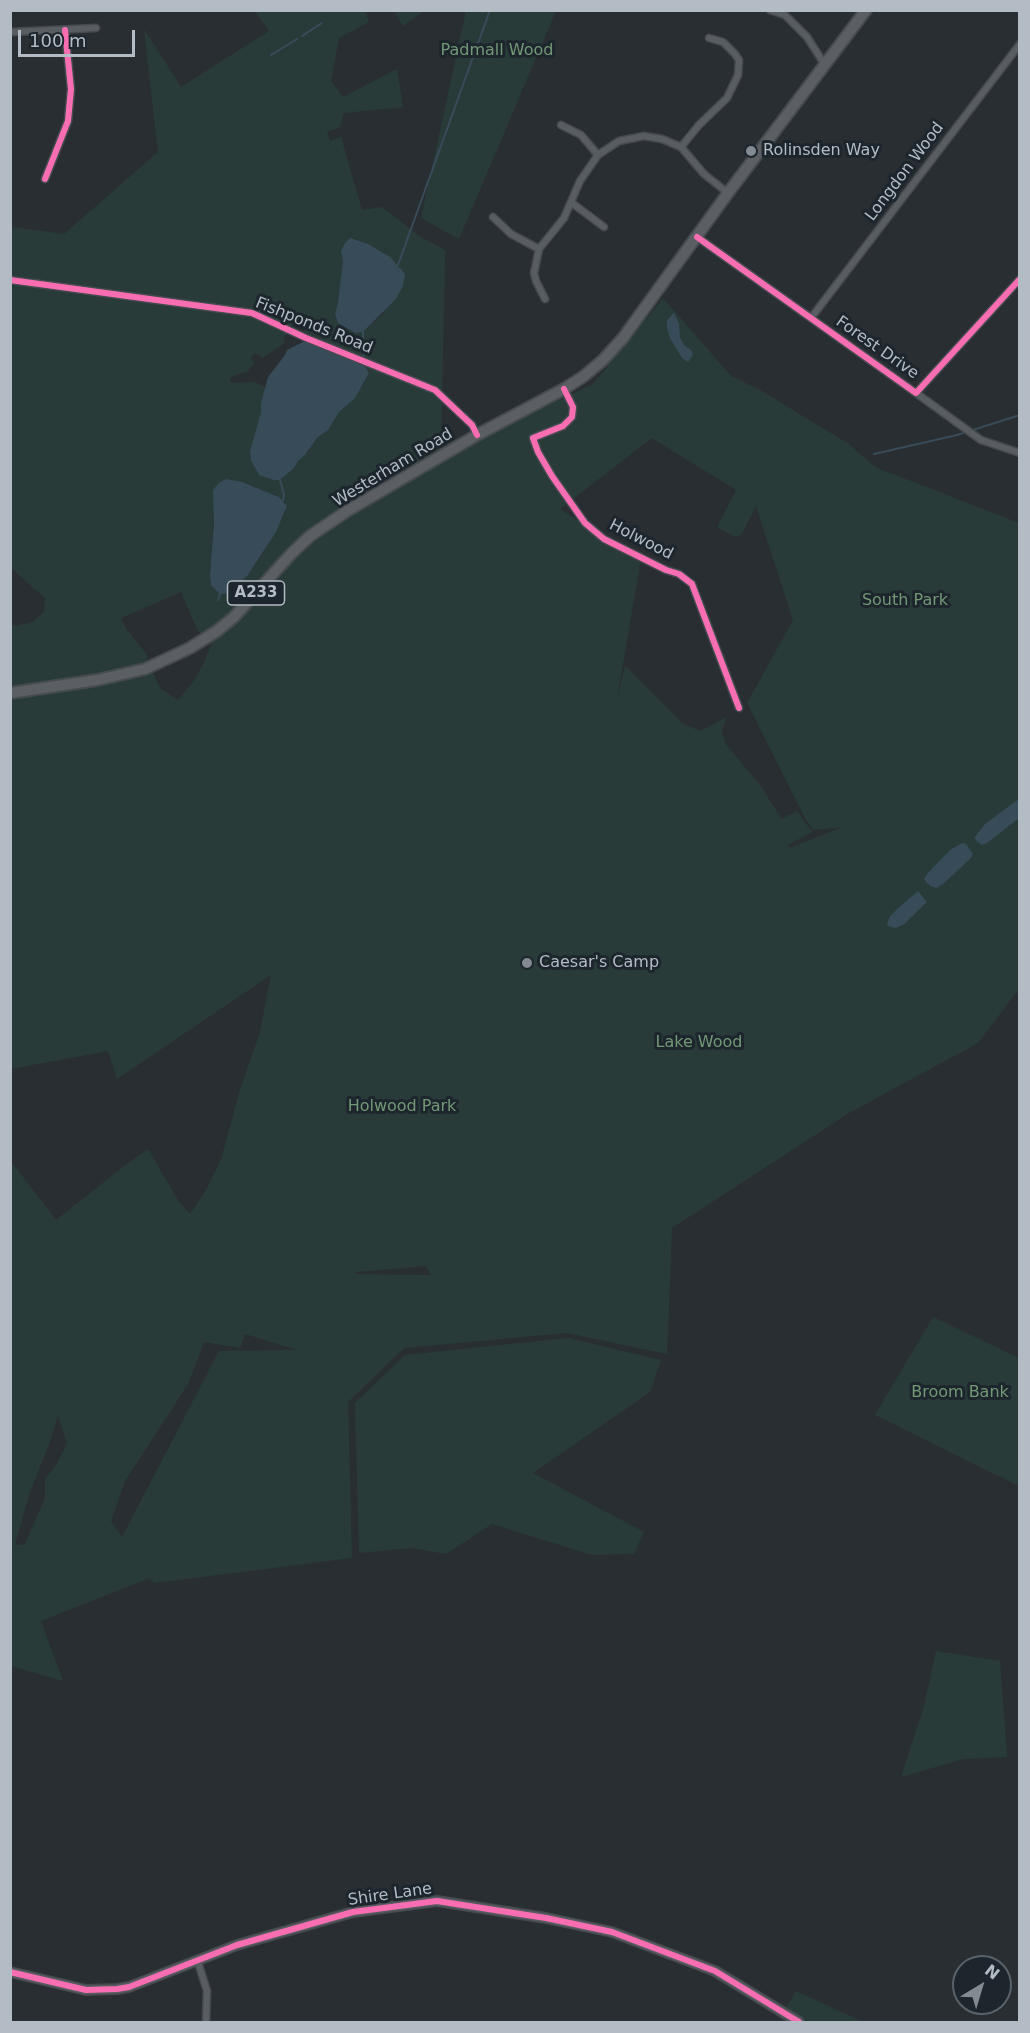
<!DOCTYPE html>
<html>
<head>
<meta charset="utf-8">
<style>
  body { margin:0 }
  #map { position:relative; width:1030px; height:2033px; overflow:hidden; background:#292e33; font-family:"DejaVu Sans",sans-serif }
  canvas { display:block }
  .frame { position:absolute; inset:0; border:12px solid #b3bcc4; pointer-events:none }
  .north { position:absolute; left:952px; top:1955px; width:60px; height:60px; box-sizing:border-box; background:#1d262d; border:2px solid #596269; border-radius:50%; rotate:38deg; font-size:16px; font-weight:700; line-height:24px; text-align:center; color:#b3bcc4 }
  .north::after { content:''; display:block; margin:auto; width:21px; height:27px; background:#838a91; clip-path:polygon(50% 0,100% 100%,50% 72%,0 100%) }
  .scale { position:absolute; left:18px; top:30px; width:117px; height:27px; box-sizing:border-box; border:3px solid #b3bcc4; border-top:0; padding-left:8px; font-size:18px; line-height:21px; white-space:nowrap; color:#b3bcc4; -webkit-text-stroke:4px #1d262d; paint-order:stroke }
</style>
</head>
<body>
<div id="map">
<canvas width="1030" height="2033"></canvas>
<div class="frame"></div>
<div class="north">N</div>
<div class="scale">100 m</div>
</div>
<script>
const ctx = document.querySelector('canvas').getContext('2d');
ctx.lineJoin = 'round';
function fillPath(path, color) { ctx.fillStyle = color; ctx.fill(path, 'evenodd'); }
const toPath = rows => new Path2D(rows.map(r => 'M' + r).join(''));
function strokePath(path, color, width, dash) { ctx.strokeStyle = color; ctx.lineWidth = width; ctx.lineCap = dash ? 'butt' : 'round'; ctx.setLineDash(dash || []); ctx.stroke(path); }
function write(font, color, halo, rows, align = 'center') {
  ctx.font = font + ' "DejaVu Sans",sans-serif'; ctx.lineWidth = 6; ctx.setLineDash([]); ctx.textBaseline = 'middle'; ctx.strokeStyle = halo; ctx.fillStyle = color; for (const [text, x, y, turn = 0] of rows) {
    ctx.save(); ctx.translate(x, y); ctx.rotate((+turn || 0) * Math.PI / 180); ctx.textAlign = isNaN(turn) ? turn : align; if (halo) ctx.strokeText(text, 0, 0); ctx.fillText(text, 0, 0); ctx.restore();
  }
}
fillPath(toPath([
  [255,11,365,11,369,22,339,38,331,81,343,97,397,69,403,107,344,113,340,127,327,132,330,141,341,137,362,210,382,207,422,238,445,250,441,455,593,384,663,298,731,376,760,390,849,444,875,467,1019,523,1019,992,1015,994,978,1043,849,1113,672,1228,667,1354,567,1333,404,1348,348,1402,352,1558,154,1583,150,1578,41,1621,63,1681,11,1666,10,1160,56,1220,123,1167,148,1149,179,1202,190,1214,205,1192,221,1159,240,1090,260,1032,271,975,117,1079,108,1051,11,1069,11,625,16,626,33,622,44,612,45,598,11,568,11,227,64,234,158,152,144,29,181,87,269,31],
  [343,260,384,313,363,332,355,333,347,328,338,323,335,314,338,302],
  [270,317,290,327,296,322,305,329,304,332,366,358,364,365,369,373,355,398,339,412,328,430,317,438,305,455,298,461,294,468,280,480,250,451,261,412,265,387,255,382,232,383,230,378,237,374,247,372,254,363,251,358,255,353,263,358,284,343,284,337,288,333,267,322],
  [652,438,736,490,717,527,736,537,741,535,756,506,793,620,747,703,805,818,813,830,843,827,789,848,788,845,812,832,797,811,782,819,759,784,725,743,722,730,727,717,700,731,682,723,625,666,617,699,641,559,560,509],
  [242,482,279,497,287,506,283,517,262,555,248,575,210,575,214,513],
  [181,592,198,631,212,642,205,661,193,682,178,700,161,689,148,663,146,653,126,629,121,618],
  [426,1266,431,1275,355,1274,356,1272],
  [245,1334,297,1350,219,1351,122,1537,111,1521,125,1481,188,1384,204,1342,240,1348],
  [58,1416,67,1443,56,1465,45,1479,45,1498,25,1544,15,1545,29,1495,49,1444],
  [394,11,424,11,403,26],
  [466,11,556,11,459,239,421,218],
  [933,1317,1019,1358,1019,1486,875,1415],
  [568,1338,661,1360,650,1392,533,1473,644,1532,634,1554,592,1555,492,1524,446,1554,412,1548,359,1553,355,1403,405,1355],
  [936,1651,1000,1661,1007,1757,964,1759,901,1777,924,1706],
  [796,1991,863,2022,809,2022,785,2009]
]), '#293b39');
fillPath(toPath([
  [350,238,368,244,390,257,405,274,403,286,396,299,363,332,355,333,347,328,338,323,335,314,338,302,343,260,341,251,345,243],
  [674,313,679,324,680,338,684,345,691,350,693,355,688,362,682,358,670,338,667,328,667,320],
  [305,341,364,365,369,373,355,398,339,412,328,430,317,438,305,455,298,461,294,468,280,480,274,480,259,475,251,460,250,451,261,412,261,403,268,377,285,355,287,350],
  [226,479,242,482,279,497,287,506,276,532,248,575,229,593,220,594,211,585,210,575,214,522,213,490,219,483],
  [1019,799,1019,818,987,843,982,845,978,842,974,838,985,824],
  [962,843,966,844,973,854,970,859,943,884,936,888,930,886,924,879,927,874,950,850],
  [918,891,927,902,904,924,896,928,887,926,889,918,896,910]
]), '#384b59');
strokePath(toPath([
  [302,36,322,23],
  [271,55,297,39],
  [398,265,490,10],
  [363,332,364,365],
  [874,454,957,435,1020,415],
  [280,480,284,495,283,500],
  [218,600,220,594]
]), '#384b59', 2);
const street = toPath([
  [770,10,785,15,807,37,825,65],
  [10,32,96,28],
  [561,125,581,135,598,155],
  [681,147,699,125,727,98,738,75,739,60,735,54,723,42,709,38],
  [45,179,68,121,71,89,65,30],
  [572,203,604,227],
  [493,217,511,234,539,249],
  [697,237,916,393,1020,279],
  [10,280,252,313,306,338,435,390,472,425,477,435],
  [545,299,536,281,534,273,539,249,564,218,580,181,598,155,619,141,644,136,662,139,681,147,704,174,728,193],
  [811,318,1020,44],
  [564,389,573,407,572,417,563,426,533,438,538,452,552,476,585,523,604,539,666,570,679,574,692,584,739,708],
  [916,393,981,440,1020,453],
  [198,1962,207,1991,206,2022]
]);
const secondary = toPath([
  [10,1972,86,1990,117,1989,129,1987,237,1945,353,1912,437,1901,546,1918,612,1932,715,1971,799,2022]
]);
const primary = toPath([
  [10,693,97,680,145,669,190,648,217,631,234,617,291,554,310,536,347,511,477,435,564,389,584,376,603,360,623,338,728,193,866,10]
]);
strokePath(street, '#464a4e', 9);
strokePath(secondary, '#464a4e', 12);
strokePath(primary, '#464b50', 14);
strokePath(street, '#585d62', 6);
strokePath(secondary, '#575b60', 9);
strokePath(primary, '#5b5f63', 10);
strokePath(toPath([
  [45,179,68,121,71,89,65,30],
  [697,237,916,393,1020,279],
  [10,280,252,313,306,338,435,390,472,425,477,435],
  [564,389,573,407,572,417,563,426,533,438,538,452,552,476,585,523,604,539,666,570,679,574,692,584,739,708],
  [10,1972,86,1990,117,1989,129,1987,237,1945,353,1912,437,1901,546,1918,612,1932,715,1971,799,2022]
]), '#f96db3', 6);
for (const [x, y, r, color] of [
  [751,151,6,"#838a91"],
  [527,963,6,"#838a91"]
]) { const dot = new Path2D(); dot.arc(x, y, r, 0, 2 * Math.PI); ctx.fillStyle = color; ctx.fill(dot); strokePath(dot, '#1d262d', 2); }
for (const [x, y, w] of [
  [256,593,57]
]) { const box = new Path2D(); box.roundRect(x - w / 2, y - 12, w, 24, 4.5); ctx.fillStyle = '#1d262d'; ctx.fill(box); strokePath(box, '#b3bcc4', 1.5); }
write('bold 15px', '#b3bcc4', null, [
  ["A233",256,593]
]);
write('16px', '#739876', '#1d262d', [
  ["Padmall Wood",497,51],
  ["South Park",905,601],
  ["Lake Wood",699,1043],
  ["Holwood Park",402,1107],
  ["Broom Bank",960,1393]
]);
write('16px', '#b3bcc4', '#1d262d', [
  ["Rolinsden Way",763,151],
  ["Caesar's Camp",539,963]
], 'left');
write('16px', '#b3bcc4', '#1d262d', [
  ["Longdon Wood",905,172,-53],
  ["Fishponds Road",314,326,22],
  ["Forest Drive",877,348,35],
  ["Westerham Road",393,468,-31],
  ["Holwood",641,540,27],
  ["Shire Lane",390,1895,-8]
]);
</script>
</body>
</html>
